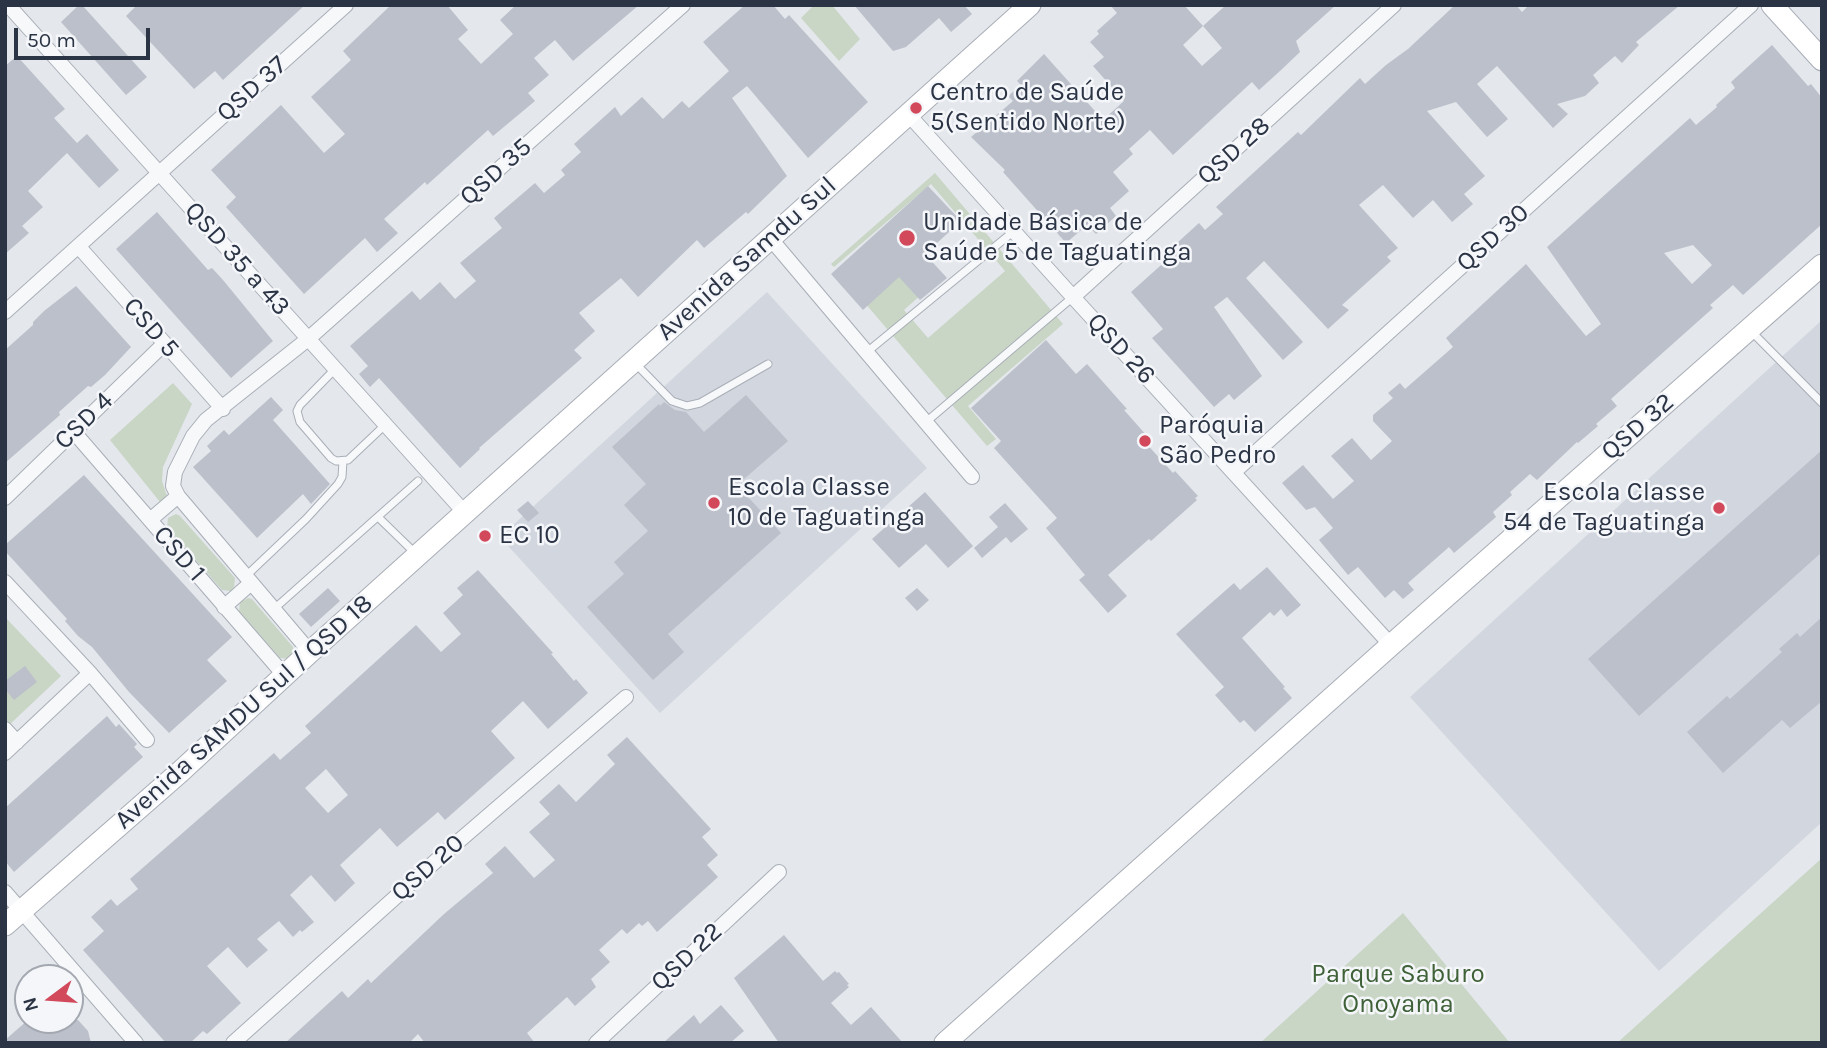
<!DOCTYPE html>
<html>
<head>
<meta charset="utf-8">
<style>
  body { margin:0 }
  #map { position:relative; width:1827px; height:1048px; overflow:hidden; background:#e4e7ec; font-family:Karla,sans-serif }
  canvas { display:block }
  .frame { position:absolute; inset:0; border:7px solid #2b3445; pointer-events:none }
  .north { position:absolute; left:14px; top:964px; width:70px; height:70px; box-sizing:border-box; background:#f4f6f9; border:2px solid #a4a8b1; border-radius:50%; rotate:254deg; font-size:19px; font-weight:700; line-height:28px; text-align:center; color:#2b3445 }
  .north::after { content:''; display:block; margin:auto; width:24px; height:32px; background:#d1495b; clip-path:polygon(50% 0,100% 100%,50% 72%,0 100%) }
  .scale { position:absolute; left:14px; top:28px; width:136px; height:32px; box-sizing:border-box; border:4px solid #2b3445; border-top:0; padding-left:9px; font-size:21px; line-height:24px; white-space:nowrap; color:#2b3445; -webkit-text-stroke:5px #f4f6f9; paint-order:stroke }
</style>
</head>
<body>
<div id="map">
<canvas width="1827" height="1048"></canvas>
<div class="frame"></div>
<div class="north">N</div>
<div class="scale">50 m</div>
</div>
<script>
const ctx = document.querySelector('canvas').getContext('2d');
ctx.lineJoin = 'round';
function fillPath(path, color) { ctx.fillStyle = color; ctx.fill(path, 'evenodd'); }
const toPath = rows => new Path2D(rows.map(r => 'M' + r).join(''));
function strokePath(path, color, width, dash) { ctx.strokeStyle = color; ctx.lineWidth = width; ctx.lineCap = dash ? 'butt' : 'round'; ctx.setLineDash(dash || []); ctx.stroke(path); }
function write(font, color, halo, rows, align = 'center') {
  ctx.font = font + ' Karla,sans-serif'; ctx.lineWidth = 5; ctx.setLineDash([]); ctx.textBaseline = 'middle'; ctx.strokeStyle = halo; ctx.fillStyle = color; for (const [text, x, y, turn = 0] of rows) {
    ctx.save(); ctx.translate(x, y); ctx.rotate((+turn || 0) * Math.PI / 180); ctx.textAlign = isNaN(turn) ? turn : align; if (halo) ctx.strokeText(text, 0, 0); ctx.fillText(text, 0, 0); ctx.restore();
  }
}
fillPath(toPath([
  [767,292,927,468,660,713,500,537],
  [1822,320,1822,822,1659,971,1410,697]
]), '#d2d6de');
fillPath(toPath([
  [814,5,832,5,860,39,839,61,801,18],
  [935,173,1063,324,968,406,996,439,987,446,864,302,901,270,922,294,904,310,928,338,1005,271,931,184,834,267,831,264],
  [173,383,192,404,163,467,162,481,167,496,160,502,110,440],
  [176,514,180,516,235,578,234,587,231,591,222,590,167,527,168,518],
  [248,598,252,599,293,647,294,651,289,659,280,658,239,611,240,602],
  [5,617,61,676,7,727,5,726],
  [1822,858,1822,1043,1617,1043],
  [1403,913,1510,1043,1260,1043]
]), '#c9d6c5');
fillPath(toPath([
  [79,5,82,5,147,77,126,95,61,22],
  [137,5,305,5,223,80,215,71,194,89,126,16],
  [391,5,447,5,468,30,458,39,481,64,513,34,500,20,516,5,639,5,573,61,555,40,534,58,549,75,528,93,535,101,493,136,488,130,427,185,425,182,384,219,398,233,377,252,365,238,304,294,226,207,236,197,211,170,281,105,324,153,345,134,311,97,351,60,343,51],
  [745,5,773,5,785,19,789,15,868,102,808,158,747,86,732,98,787,176,748,214,746,212,704,248,697,240,638,297,621,278,579,313,595,331,574,350,582,358,479,448,480,449,460,468,379,378,370,387,359,374,368,366,350,346,412,291,420,300,440,282,455,299,476,281,460,263,502,228,494,218,535,183,544,193,565,175,561,170,581,152,574,144,615,107,621,116,642,97,663,119,682,101,689,108,729,71,703,42],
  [854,5,964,5,972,14,951,32,939,18,906,47,893,51],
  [1110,5,1184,5,1203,26,1226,5,1336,5,1296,41,1300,52,1280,71,1259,90,1252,82,1173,155,1150,130,1129,149,1133,154,1113,172,1129,191,1110,208,1116,216,1096,234,1087,225,1066,243,1003,172,1005,170,971,137,1013,101,1008,96,1021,85,1017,81,1044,54,1103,120,1124,101,1093,66,1104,57,1090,42,1099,34,1097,31,1117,13],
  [1203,26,1222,48,1202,66,1183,45],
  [1455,5,1516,5,1522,12,1529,5,1680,5,1636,42,1639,45,1622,63,1615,56,1593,75,1599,83,1585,96,1557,104,1568,114,1553,128,1497,66,1477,84,1508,119,1487,137,1456,102,1427,111,1485,176,1464,194,1473,204,1452,222,1433,200,1413,218,1383,185,1359,205,1398,248,1387,257,1391,261,1342,305,1349,310,1328,329,1264,261,1246,278,1303,342,1283,360,1227,297,1214,307,1262,376,1234,400,1229,394,1214,407,1152,338,1163,329,1131,292,1179,249,1177,243,1199,223,1205,230,1223,214,1216,207,1298,132,1301,135,1360,78,1365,84,1386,65,1408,49],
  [1772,45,1808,86,1811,84,1822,98,1822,224,1743,295,1733,285,1710,305,1713,308,1611,399,1617,406,1596,424,1598,426,1578,443,1577,442,1537,480,1530,474,1510,492,1512,495,1493,512,1496,517,1454,553,1449,547,1408,583,1414,590,1403,599,1394,590,1385,598,1358,567,1348,575,1319,540,1333,528,1315,507,1306,510,1282,483,1303,465,1333,499,1354,481,1331,456,1352,438,1371,460,1392,441,1373,421,1373,415,1393,398,1388,393,1400,383,1405,389,1453,347,1446,338,1526,264,1586,336,1601,324,1547,247,1690,118,1696,125,1717,107,1716,105,1735,88,1731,82],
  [1693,245,1712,265,1692,284,1664,253],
  [17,56,65,109,54,118,77,143,87,134,119,170,99,188,67,153,28,191,43,207,22,226,29,233,5,254,5,66],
  [928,186,961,221,925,254,947,278,920,300,899,277,863,310,831,274],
  [157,212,208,270,212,268,223,280,273,341,231,378,116,249],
  [76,286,131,347,105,375,91,387,88,386,59,412,60,415,5,463,5,350,33,325,33,322,44,311],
  [1046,340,1076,374,1087,364,1127,409,1124,410,1148,437,1144,441,1173,473,1175,471,1198,496,1195,498,1197,500,1151,541,1149,539,1108,575,1127,596,1108,613,1079,580,1085,575,1046,528,1057,518,994,448,1001,441,971,408],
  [746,395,788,441,737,485,781,533,668,634,684,652,653,680,587,607,624,574,614,562,648,531,624,505,646,484,612,447,659,404,660,406,664,402,675,410,686,412,704,432],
  [271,397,283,410,273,420,330,484,311,504,303,494,257,538,193,467,211,451,207,446,224,430,229,435],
  [1822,450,1822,552,1639,716,1588,659],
  [84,475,232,637,207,660,227,681,169,733,129,692,92,647,78,636,65,621,67,619,5,551,5,545],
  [925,492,973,546,948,568,926,544,899,568,872,539],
  [528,501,539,513,528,522,517,510],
  [1005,503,1028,529,1011,543,1006,537,982,558,974,548,998,527,989,517],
  [1267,567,1301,605,1287,617,1281,609,1274,616,1270,612,1242,638,1285,687,1283,688,1292,698,1255,732,1244,720,1240,723,1215,695,1224,687,1176,634,1234,583,1240,590],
  [478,570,553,653,551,654,574,681,576,679,588,693,548,729,523,701,491,731,515,758,445,820,438,812,397,847,380,828,340,865,355,883,335,902,311,875,290,895,314,922,302,932,300,930,293,937,279,921,257,939,268,950,247,968,228,947,207,966,241,1003,207,1034,203,1031,190,1043,166,1043,83,950,104,931,91,917,111,899,117,906,138,889,130,879,274,753,280,760,311,733,305,726,416,625,441,652,461,634,443,613,463,595,457,588],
  [326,769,348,795,328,813,305,788],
  [328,588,340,601,311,627,299,614],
  [917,588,929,600,917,611,905,598],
  [1822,617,1822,701,1790,728,1782,720,1723,773,1687,732,1727,696,1730,699,1782,652,1779,649,1797,633,1800,637],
  [25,666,37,682,14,700,5,689,5,681],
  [107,716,116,727,119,724,137,744,134,747,143,757,14,872,5,861,5,808],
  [627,737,711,829,702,837,718,855,707,865,718,877,657,932,648,921,642,926,639,923,627,934,622,929,599,950,610,962,591,979,596,987,575,1006,567,997,527,1033,535,1043,425,1043,418,1034,409,1043,285,1043,342,991,348,998,368,979,371,983,444,914,493,873,485,864,505,846,534,878,555,860,529,832,550,814,539,802,559,784,576,802,615,764,607,755],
  [784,935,823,981,835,971,837,973,839,972,849,984,847,985,849,987,831,1003,851,1025,871,1007,903,1043,779,1043,734,978],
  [721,1005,744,1031,730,1043,663,1043,694,1015,700,1024],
  [28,1020,78,1020,88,1031,91,1043,5,1043,5,1040]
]), '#bbc0ca');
const lane = toPath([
  [1752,332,1822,403],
  [867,352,1014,231],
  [634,362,672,401,687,406,700,403,768,364],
  [335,369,300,405,297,411,300,422,331,458,336,461,348,460,385,425],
  [926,422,1073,297],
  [378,517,415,553],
  [246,576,306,519,338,484,342,477,343,461],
  [274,609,418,481]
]);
const street = toPath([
  [8,5,465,513],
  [909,115,1073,297,1391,645],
  [770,238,972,477],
  [79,247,223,409],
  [1073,297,1394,5],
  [5,312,346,5],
  [73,431,285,676],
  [1234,472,1751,5],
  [5,498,164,344],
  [150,520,178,496],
  [5,582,90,673,147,740],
  [224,607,251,583],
  [310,652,178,496,173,486,175,472,193,436,206,420,308,339,683,5],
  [5,729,17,742],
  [5,753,90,673],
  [5,892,136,1043],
  [233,1043,438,859,626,697],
  [596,1043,779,872]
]);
const secondary = toPath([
  [1772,5,1822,60],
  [5,925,180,772,310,652,1030,5],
  [945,1043,1391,645,1822,265]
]);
strokePath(lane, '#a9aeb7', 9);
strokePath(street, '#a9aeb7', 16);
strokePath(secondary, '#a9aeb7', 23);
strokePath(lane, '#f7f8fa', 7);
strokePath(street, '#f7f8fa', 14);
strokePath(secondary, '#fff', 21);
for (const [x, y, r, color] of [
  [916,108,7,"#d1495b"],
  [907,238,9,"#d1495b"],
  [1145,441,7,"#d1495b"],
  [714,503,7,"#d1495b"],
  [1719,508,7,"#d1495b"],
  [485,536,7,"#d1495b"]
]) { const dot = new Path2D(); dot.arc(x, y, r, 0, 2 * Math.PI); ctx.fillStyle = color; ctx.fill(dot); strokePath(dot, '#f4f6f9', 2.5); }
write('26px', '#2b3445', '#f4f6f9', [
  ["QSD 37",252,89,-42],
  ["QSD 28",1234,151,-42],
  ["QSD 35",496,172,-42],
  ["QSD 30",1493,238,-42],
  ["QSD 35 a 43",237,259,48],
  ["Avenida Samdu Sul",747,259,-42],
  ["CSD 5",151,328,49],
  ["QSD 26",1121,349,47],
  ["CSD 4",84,421,-44],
  ["QSD 32",1638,427,-41],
  ["CSD 1",179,554,49],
  ["Avenida SAMDU Sul / QSD 18",244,712,-42],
  ["QSD 20",428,868,-41],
  ["QSD 22",687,957,-43]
]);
write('26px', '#2b3445', '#f4f6f9', [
  ["Centro de Saúde",930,93],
  ["5(Sentido Norte)",930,123],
  ["Unidade Básica de",923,223],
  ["Saúde 5 de Taguatinga",923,253],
  ["Paróquia",1159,426],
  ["São Pedro",1159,456],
  ["Escola Classe",728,488],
  ["10 de Taguatinga",728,518],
  ["Escola Classe",1705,493,"right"],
  ["54 de Taguatinga",1705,523,"right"],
  ["EC 10",499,536]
], 'left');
write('26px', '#3f6138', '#f4f6f9', [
  ["Parque Saburo",1398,975],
  ["Onoyama",1398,1005]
]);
</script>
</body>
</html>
